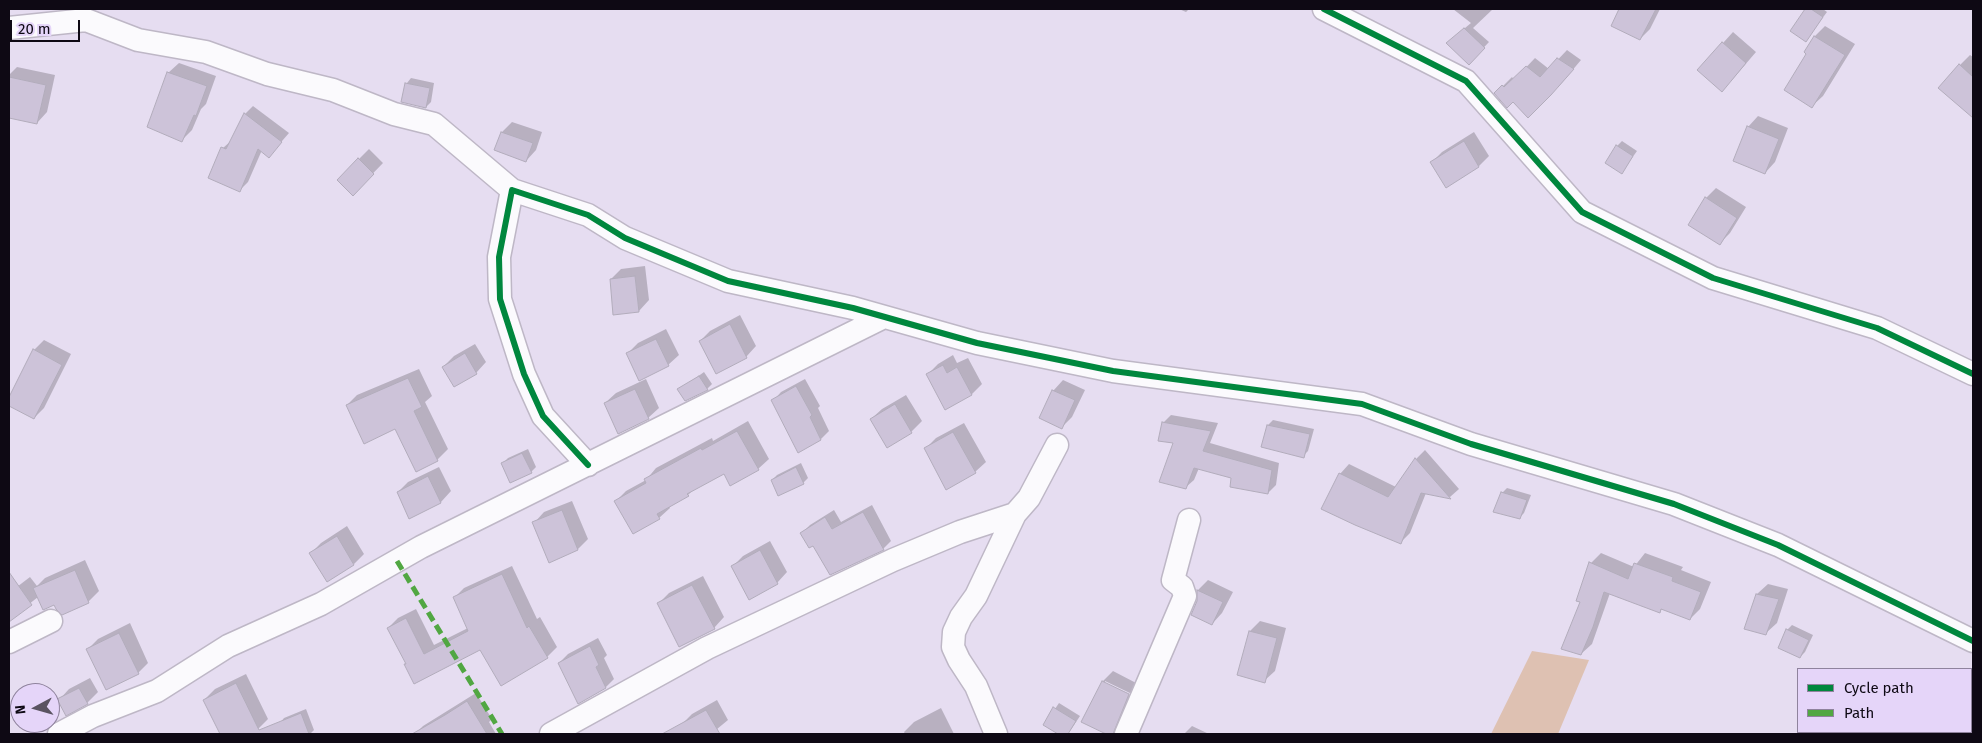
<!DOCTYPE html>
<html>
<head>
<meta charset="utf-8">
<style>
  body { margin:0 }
  #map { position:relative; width:1982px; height:743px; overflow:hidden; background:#e6ddf1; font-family:"Fira Sans",sans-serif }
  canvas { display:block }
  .frame { position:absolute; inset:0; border:10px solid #0e0914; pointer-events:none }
  .legend { position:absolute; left:1797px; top:668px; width:175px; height:65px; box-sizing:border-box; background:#e5d5f9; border:1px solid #8f839d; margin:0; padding:6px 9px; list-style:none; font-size:15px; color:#0e0914 }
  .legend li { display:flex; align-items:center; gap:10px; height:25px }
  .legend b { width:25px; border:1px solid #8f839d }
  .north { position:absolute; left:10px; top:683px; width:50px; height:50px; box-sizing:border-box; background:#e5d5f9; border:1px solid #8f839d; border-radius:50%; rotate:264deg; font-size:14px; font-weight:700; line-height:20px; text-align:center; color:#0e0914 }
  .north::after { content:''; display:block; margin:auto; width:18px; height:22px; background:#5a5361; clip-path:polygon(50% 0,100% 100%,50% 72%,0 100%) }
  .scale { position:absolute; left:10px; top:20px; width:70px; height:22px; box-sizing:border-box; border:2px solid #0e0914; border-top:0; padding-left:6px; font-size:15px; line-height:18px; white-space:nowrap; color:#0e0914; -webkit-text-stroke:4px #e5d5f9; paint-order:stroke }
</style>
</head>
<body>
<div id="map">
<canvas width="1982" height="743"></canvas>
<div class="frame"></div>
<ul class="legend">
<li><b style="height:6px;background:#00873e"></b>Cycle path</li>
<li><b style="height:6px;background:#51a742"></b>Path</li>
</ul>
<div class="north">N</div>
<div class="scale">20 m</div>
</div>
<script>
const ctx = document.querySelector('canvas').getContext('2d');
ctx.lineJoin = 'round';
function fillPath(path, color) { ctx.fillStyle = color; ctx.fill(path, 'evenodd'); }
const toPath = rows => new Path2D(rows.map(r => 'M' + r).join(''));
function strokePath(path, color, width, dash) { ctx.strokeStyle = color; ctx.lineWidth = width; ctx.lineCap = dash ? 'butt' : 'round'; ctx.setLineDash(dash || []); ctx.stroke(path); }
fillPath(toPath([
  [1532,651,1589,660,1558,734,1491,734]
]), '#dec1b2');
fillPath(toPath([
  [1179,9,1189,9,1186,12],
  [1453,9,1493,9,1473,28,1489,42,1469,63,1453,38,1471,23],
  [1621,9,1660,9,1650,29,1640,39,1613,25],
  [1807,9,1823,9,1827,12,1806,40,1792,30],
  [1825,26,1855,44,1823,96,1812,106,1807,53,1805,52,1815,36],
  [1733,32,1756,52,1732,80,1723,43],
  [1567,50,1581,60,1560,85,1513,101,1496,93,1512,77,1514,80,1535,58,1549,69],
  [1970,55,1973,57,1973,105,1967,111,1960,65],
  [179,63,216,76,206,104,201,109,192,130,182,140,168,73],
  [17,67,55,75,47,112,37,123,9,117,9,75],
  [411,78,434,83,431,102,426,107,407,83],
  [253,106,289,133,269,156,262,150,248,182,239,191,223,148,232,140,245,114],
  [1758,116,1788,128,1775,162,1765,173,1748,127],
  [512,122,542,132,536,150,526,161,495,150,502,132],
  [1474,132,1489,156,1479,166,1446,186,1432,162,1442,152],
  [1622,141,1637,151,1622,172,1617,146],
  [369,149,383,163,353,194,338,180],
  [1716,188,1746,207,1730,233,1720,243,1706,198],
  [645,266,649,300,639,311,611,279,621,269],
  [740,315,756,346,746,357,700,341,710,331],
  [666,329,679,355,668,365,627,354,638,343],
  [44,340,71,354,44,408,34,418,9,405,9,399,34,350],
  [475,344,486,362,476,373,443,367,454,356],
  [953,355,957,363,968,358,982,384,972,394,946,408,928,374,938,364],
  [419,369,432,396,425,402,448,449,437,460,417,470,396,427,347,405,357,395],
  [704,372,712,384,707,389,679,390],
  [646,379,659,408,648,418,605,403,616,393],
  [805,379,820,406,818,408,829,431,821,439,773,401,781,392],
  [1063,380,1085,390,1072,417,1062,427,1053,391],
  [906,395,922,421,911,432,887,446,871,419,882,409],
  [1171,415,1218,423,1210,443,1279,463,1276,485,1268,493,1232,477,1199,468,1194,480,1186,487,1174,442,1163,423],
  [1273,420,1314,429,1308,451,1303,456,1268,425],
  [748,421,769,459,758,469,724,472,695,488,688,495,669,506,670,508,659,518,616,501,626,491,646,480,656,468,712,438,713,441],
  [964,423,986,462,975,472,925,449,936,438],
  [528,449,536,467,531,472,503,463,508,458],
  [1425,450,1459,489,1450,497,1426,493,1410,533,1401,542,1340,474,1349,464,1396,487,1416,459],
  [801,463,808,478,803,483,772,480,777,475],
  [439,467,451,491,441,502,410,517,398,492,408,482],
  [1507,488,1531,495,1524,513,1519,518,1502,493],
  [572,501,588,539,578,549,534,523,544,512],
  [872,505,891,541,883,549,802,533,810,525,834,510,841,522],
  [347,526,364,554,354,564,311,553,321,543],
  [770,541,787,572,777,583,732,567,743,556],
  [1601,553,1634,567,1645,553,1683,567,1681,570,1711,582,1700,609,1690,619,1663,608,1659,612,1610,593,1592,644,1581,654,1582,602,1591,563],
  [85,560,99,591,88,602,54,603,38,597,9,620,9,593,30,577,37,586,45,578],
  [512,566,537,619,540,617,557,647,547,657,481,648,407,663,388,628,398,618,416,609,434,645,468,628,454,598,464,588],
  [703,576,724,617,714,628,658,604,669,593],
  [1208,580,1233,592,1222,613,1212,624,1198,601,1198,590],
  [1768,584,1788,589,1777,623,1766,633,1757,594],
  [1260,621,1286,628,1275,671,1264,681,1250,631],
  [130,623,148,663,138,673,88,649,98,639],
  [1792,625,1813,635,1805,652,1800,657,1787,630],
  [598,638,607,655,604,658,614,679,606,687,559,663,568,654],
  [1113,671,1138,684,1134,695,1105,681,1105,684,1133,698,1122,726,1114,734,1108,734,1083,721,1103,681],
  [246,674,268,719,258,729,248,734,221,734,204,700,215,689],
  [90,678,98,692,87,703,59,700,69,689],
  [476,693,492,719,489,722,496,734,415,734,423,726],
  [717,700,728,720,711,734,686,734,681,725,692,714],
  [1059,703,1080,716,1068,734,1061,734,1044,725],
  [941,708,954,734,905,734,904,732,914,722],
  [306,709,314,730,310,734,284,734,280,723,284,718],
  [1192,726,1209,734,1184,734]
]), '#0003');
const building = toPath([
  [1619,9,1656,9,1640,40,1611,26,1619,9],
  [1805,9,1811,9,1823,17,1806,42,1790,31,1805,9],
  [1464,28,1485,48,1469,65,1446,43,1464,28],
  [1814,36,1845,55,1812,108,1784,90,1806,54,1804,52,1814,36],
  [1722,42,1746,63,1722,92,1697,70,1722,42],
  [1557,58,1574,69,1551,95,1528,118,1513,102,1507,108,1494,93,1502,85,1504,87,1526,66,1540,77,1557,58],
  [1959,64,1973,77,1973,118,1938,88,1959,64],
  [167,72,207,86,196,116,194,115,182,142,147,127,167,72],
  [9,77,46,85,37,124,9,118,9,77],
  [405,83,430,88,426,108,401,102,405,83],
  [244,113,282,142,269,158,258,149,240,192,208,178,221,147,226,149,244,113],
  [1747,126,1779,139,1765,174,1733,161,1747,126],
  [501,132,533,143,526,162,494,150,501,132],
  [1464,141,1479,167,1446,188,1430,162,1464,141],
  [1616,145,1633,156,1622,174,1605,163,1616,145],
  [358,158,374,174,353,196,337,180,358,158],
  [1705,197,1737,218,1720,245,1688,225,1705,197],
  [635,276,639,312,613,315,610,279,635,276],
  [730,324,747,358,716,374,699,341,730,324],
  [656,339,669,366,639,381,626,353,656,339],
  [33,349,62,365,34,419,9,406,9,397,33,349],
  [465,353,477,374,454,387,442,367,465,353],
  [943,365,947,373,957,367,972,395,945,410,926,374,943,365],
  [699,376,708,390,685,401,677,389,699,376],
  [408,378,422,407,414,411,438,461,416,472,395,429,364,444,346,405,408,378],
  [796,386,812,415,810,417,821,440,798,453,771,400,796,386],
  [635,389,649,419,618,434,604,403,635,389],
  [1052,390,1075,400,1062,429,1039,418,1052,390],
  [895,404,912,433,887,448,870,419,895,404],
  [1162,422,1211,431,1203,451,1272,470,1268,494,1230,487,1231,478,1194,468,1186,489,1159,482,1173,443,1158,441,1162,422],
  [1267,425,1310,434,1304,458,1261,447,1267,425],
  [737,431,759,470,730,486,724,474,687,494,689,496,657,514,660,519,633,534,614,501,646,483,644,479,701,448,702,450,737,431],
  [953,432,976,473,946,490,924,448,953,432],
  [522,453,532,473,510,483,501,463,522,453],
  [1415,458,1451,499,1421,493,1401,544,1355,525,1321,509,1339,473,1388,497,1415,458],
  [796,467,804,484,778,496,771,480,796,467],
  [428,476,441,503,409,519,397,492,428,476],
  [1501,492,1527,500,1520,519,1493,512,1501,492],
  [562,510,578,550,549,563,532,522,562,510],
  [863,512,884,550,830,575,813,546,809,548,800,533,825,517,832,529,863,512],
  [337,536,354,565,327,582,309,553,337,536],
  [760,550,778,584,749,600,731,566,760,550],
  [1589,562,1628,579,1634,563,1673,577,1672,581,1701,592,1690,620,1661,609,1660,613,1604,592,1593,627,1581,655,1561,649,1580,602,1576,601,1589,562],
  [75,570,89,603,62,615,56,609,54,605,43,610,33,588,75,570],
  [9,572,32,605,9,622,9,572],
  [502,574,527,628,529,626,548,658,501,686,480,650,414,684,404,664,406,664,387,628,406,618,424,654,468,631,453,597,502,574],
  [692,585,715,629,679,647,657,603,692,585],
  [1197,590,1223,602,1212,625,1191,615,1197,601,1197,590],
  [1756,594,1779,599,1766,635,1744,629,1756,594],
  [1786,629,1809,640,1800,658,1778,648,1786,629],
  [1249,631,1277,638,1265,683,1237,675,1249,631],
  [119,633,139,674,106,690,86,649,119,633],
  [590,646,599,665,596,667,606,688,578,704,558,663,590,646],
  [1102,681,1129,694,1113,734,1106,734,1081,722,1102,681],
  [236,683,259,730,301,713,309,734,220,734,203,700,236,683],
  [79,688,88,704,66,716,57,699,79,688],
  [467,701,487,734,412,734,445,715,467,701],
  [1053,707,1076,721,1068,734,1058,734,1043,725,1053,707],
  [706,710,720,734,662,734,706,710]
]);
fillPath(building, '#cdc3d9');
strokePath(building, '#b2acbb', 1);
const street = toPath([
  [1324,9,1466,81,1582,212,1713,278,1877,328,1973,374],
  [9,28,86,20,138,40,206,52,267,74,333,90,394,114,434,124,512,190],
  [588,465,543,416,524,374,500,299,499,257,512,190,588,215,625,238,728,281,853,308,977,343,1113,371,1362,404,1471,444,1674,504,1778,545,1973,641],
  [9,642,51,621],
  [59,734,93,716,157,691,228,646,321,604,421,547,884,317],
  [551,734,707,648,893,560,960,532,1015,514,1029,498,1057,445],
  [996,734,976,686,959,660,953,647,954,632,961,617,976,596,1015,514],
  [1126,734,1185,596,1182,587,1173,580,1189,520]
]);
strokePath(street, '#beb7c6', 25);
strokePath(street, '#fbfafd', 22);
strokePath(toPath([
  [397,561,502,734]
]), '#51a742', 5, [10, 5]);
strokePath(toPath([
  [1324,9,1466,81,1582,212,1713,278,1877,328,1973,374],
  [588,465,543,416,524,374,500,299,499,257,512,190,588,215,625,238,728,281,853,308,977,343,1113,371,1362,404,1471,444,1674,504,1778,545,1973,641]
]), '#00873e', 6);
</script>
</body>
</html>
